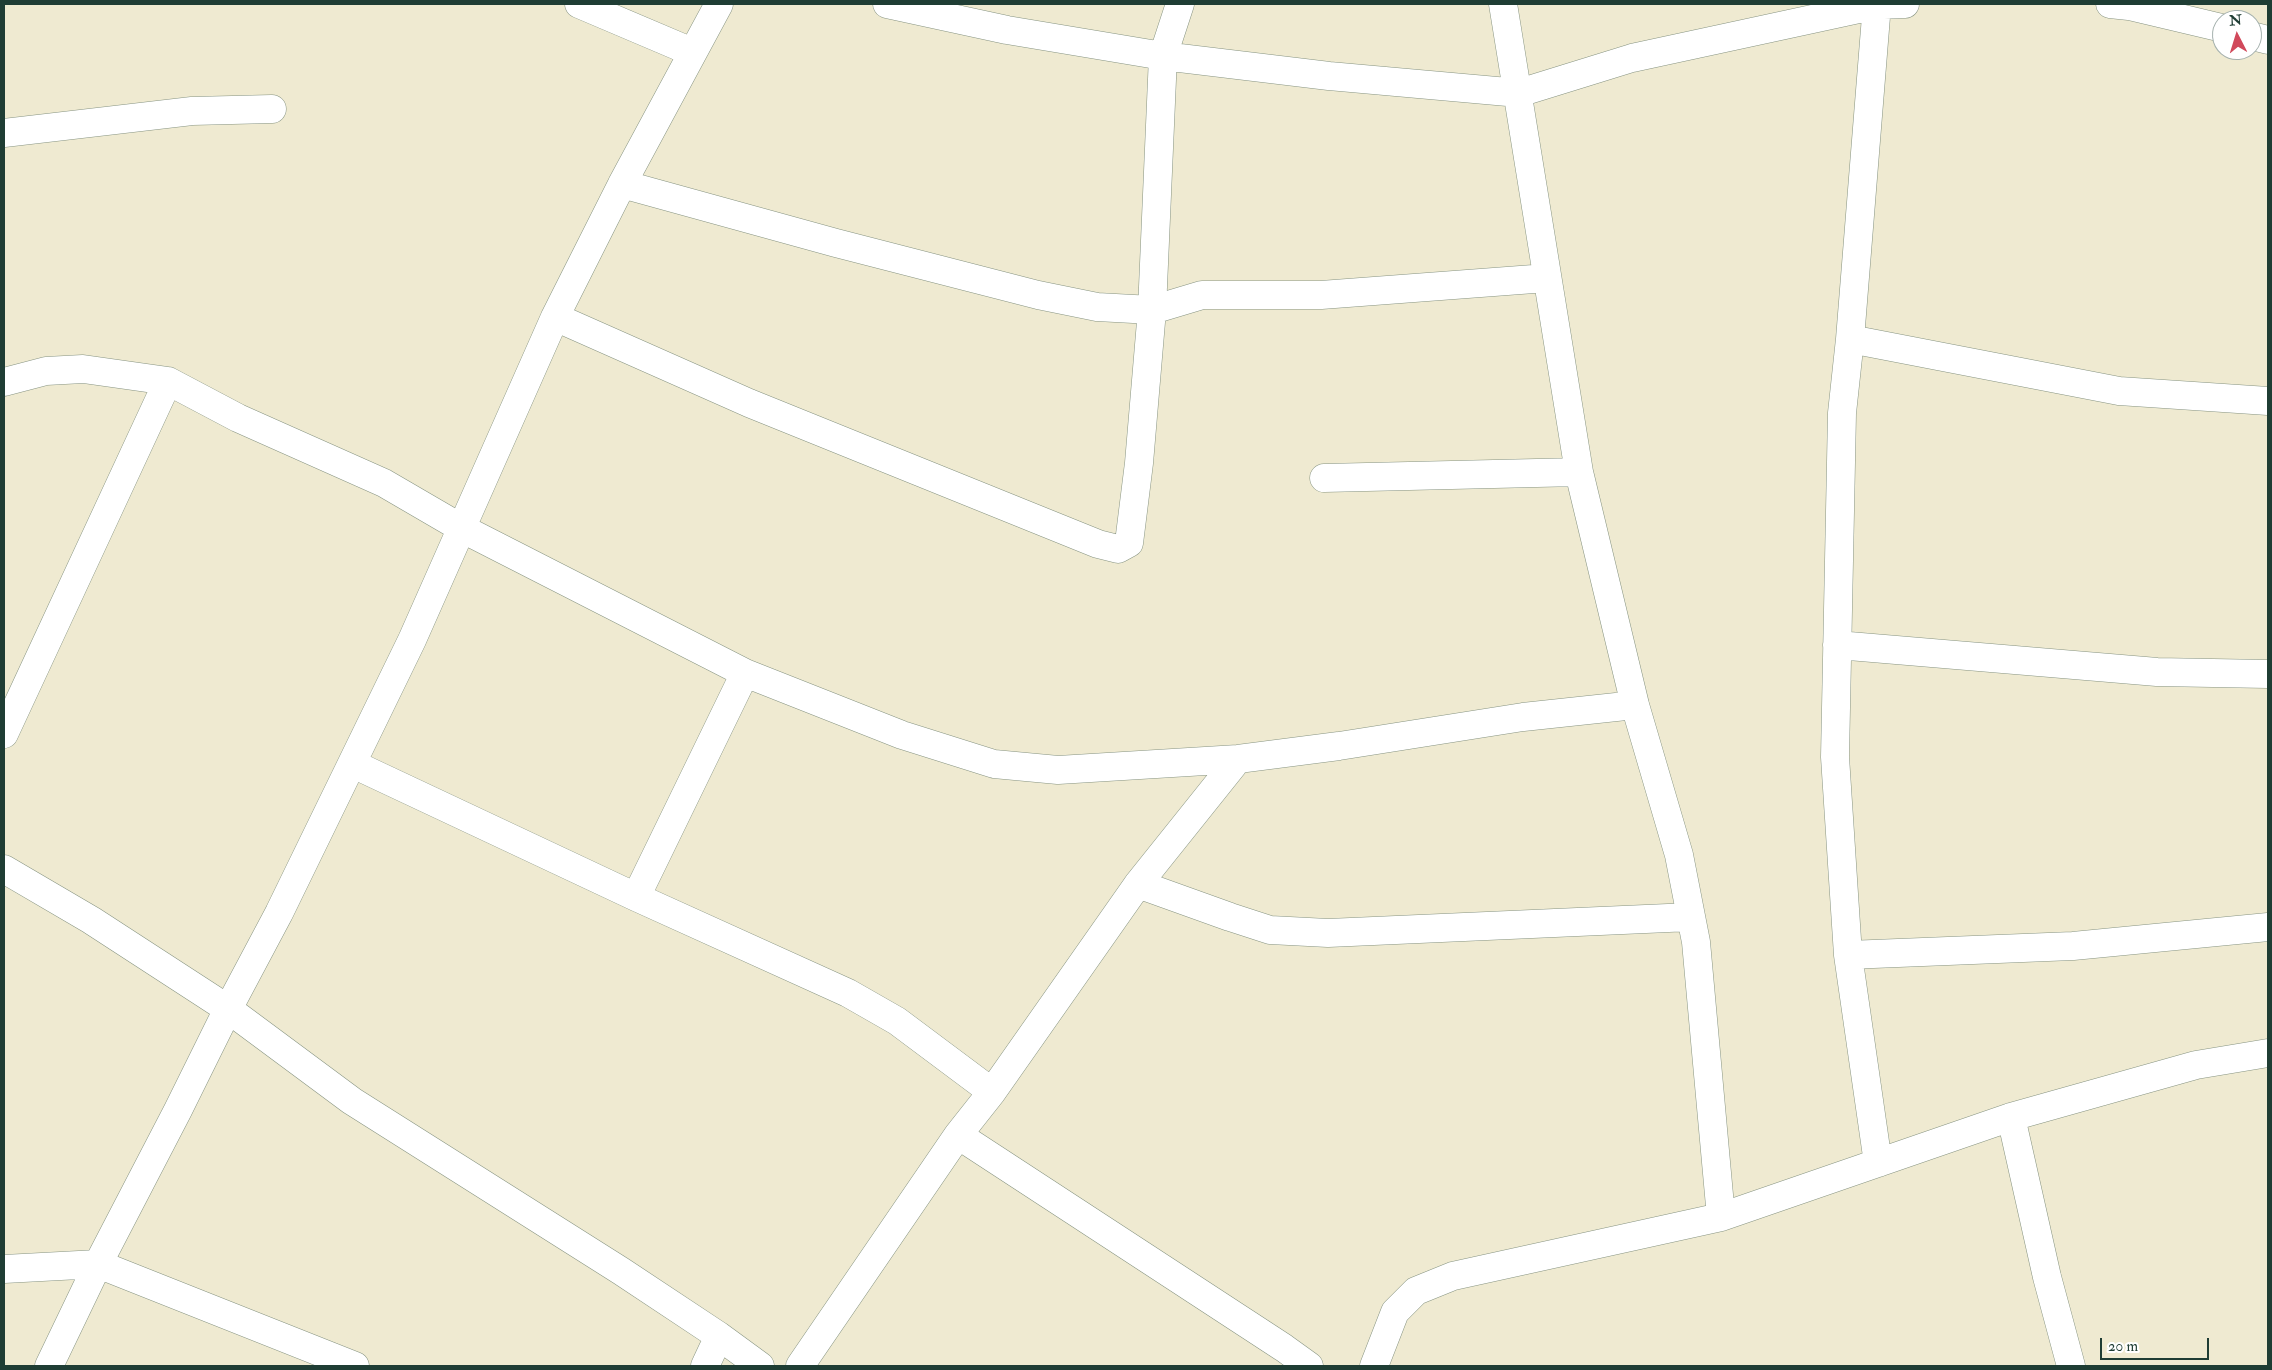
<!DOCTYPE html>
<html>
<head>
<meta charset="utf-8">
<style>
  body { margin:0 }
  #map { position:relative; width:2272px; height:1370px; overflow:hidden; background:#efead1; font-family:"IM FELL Double Pica",serif }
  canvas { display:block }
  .frame { position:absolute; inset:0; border:5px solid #1f3d34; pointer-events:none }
  .north { position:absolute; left:2212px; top:10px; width:50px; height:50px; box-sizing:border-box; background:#fff; border:1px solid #a5b1ae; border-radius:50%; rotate:355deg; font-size:14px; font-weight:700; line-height:20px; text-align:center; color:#1f3d34 }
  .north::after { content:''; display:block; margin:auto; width:18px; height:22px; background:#d1495b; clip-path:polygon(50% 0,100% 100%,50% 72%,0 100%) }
  .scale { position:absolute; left:2100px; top:1338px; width:109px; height:22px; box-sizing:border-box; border:2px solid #1f3d34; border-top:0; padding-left:6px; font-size:15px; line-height:18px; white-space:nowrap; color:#1f3d34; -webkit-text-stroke:4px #fff; paint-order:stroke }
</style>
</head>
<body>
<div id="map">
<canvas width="2272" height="1370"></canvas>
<div class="frame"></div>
<div class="north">N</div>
<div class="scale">20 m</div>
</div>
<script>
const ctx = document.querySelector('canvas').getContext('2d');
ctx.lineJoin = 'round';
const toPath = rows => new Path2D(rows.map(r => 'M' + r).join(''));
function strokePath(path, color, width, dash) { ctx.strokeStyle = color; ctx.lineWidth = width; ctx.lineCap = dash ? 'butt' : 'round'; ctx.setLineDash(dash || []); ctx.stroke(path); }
const minor = toPath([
  [579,4,692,52],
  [887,4,1007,30,1163,56,1329,76,1519,93,1632,58,1877,5,1905,4],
  [1503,4,1579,472,1635,705,1679,855,1696,942,1721,1217],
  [1877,4,1850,339,1842,413,1835,757,1848,955,1878,1163],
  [2110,4,2129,6,2222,28],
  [2252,36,2268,40],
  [4,133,192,111,272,109],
  [622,184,836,243,1038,295,1097,307,1152,310,1202,295,1321,295,1547,278],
  [555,317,749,403,1098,544,1118,549,1129,543,1139,463,1152,310,1163,56,1180,4],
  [1850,339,2119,391,2268,401],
  [4,382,46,371,83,369,168,381,238,418,384,483,463,529,745,673,902,735,994,764,1058,770,1238,759,1339,746,1523,717,1635,705],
  [1324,478,1579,472],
  [1837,645,2157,672,2268,674],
  [4,734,168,381],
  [353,764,636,897,848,993,897,1021,992,1092],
  [4,869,91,920,228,1009,352,1101,621,1271,719,1336,760,1366],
  [1138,884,1230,917,1270,930,1328,933,1691,917],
  [636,897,745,673],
  [1848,955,2073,946,2268,927],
  [2011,1117,2047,1277,2071,1366],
  [958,1135,1284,1348,1309,1366],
  [4,1269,98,1264,355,1366],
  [49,1366,98,1264,178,1110,228,1009,279,913,412,640,555,317,622,184,719,4],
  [705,1366,719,1336],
  [800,1366,958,1135,992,1092,1138,884,1238,759],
  [1374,1366,1395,1312,1416,1291,1453,1276,1721,1217,2011,1117,2196,1065,2268,1053]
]);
strokePath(minor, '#879482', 29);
strokePath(minor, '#fff', 28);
</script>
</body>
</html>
